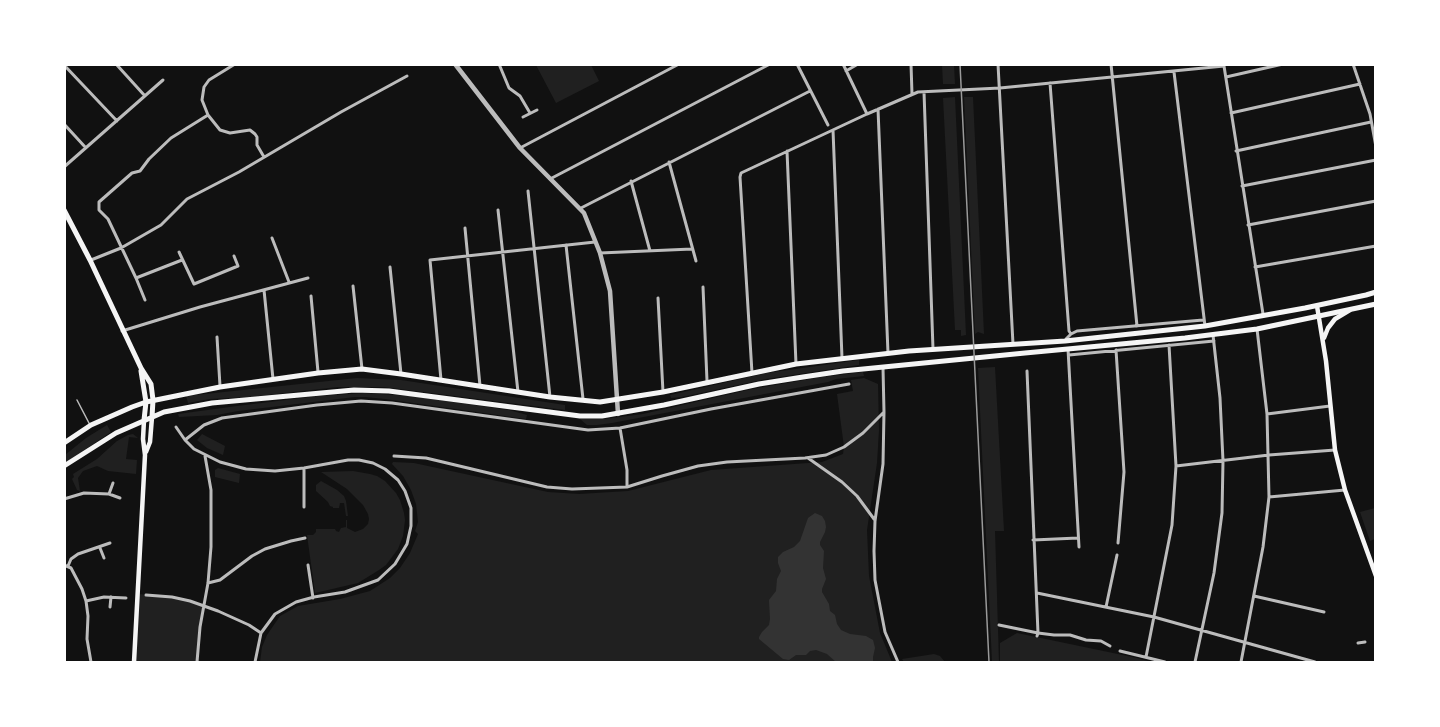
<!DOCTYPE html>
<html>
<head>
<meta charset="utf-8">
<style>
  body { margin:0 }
  #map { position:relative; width:1440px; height:727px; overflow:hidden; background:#111; font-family:Ubuntu,sans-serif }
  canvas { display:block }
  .frame { position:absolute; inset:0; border:66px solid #fff; pointer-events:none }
</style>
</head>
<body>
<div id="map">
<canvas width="1440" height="727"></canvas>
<div class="frame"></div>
</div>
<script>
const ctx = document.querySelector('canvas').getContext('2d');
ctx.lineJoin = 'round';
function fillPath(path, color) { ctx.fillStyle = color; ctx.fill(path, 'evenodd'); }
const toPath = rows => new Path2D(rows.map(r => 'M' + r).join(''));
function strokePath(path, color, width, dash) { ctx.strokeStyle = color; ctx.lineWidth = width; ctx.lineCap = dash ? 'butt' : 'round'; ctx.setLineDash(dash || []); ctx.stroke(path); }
fillPath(toPath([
  [536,65,591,65,599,81,556,103],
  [942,65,954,65,955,84,943,84],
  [955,97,966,335,961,336,961,330,955,330,943,98],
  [964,97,973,97,984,334,978,332,975,334],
  [859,360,859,365,766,379,682,397,671,398,670,395,767,373],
  [995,367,1004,531,995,531,999,662,992,662,978,368],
  [863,372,864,376,836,379,828,382,612,423,597,425,587,425,580,419,604,419,643,414,752,389,822,377],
  [357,378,401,380,565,405,565,410,384,387,338,387,249,397,210,399,188,403,186,396],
  [864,378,878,384,879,430,877,463,867,530,869,576,880,633,892,662,260,662,262,647,267,635,280,616,298,606,340,599,370,591,390,578,400,568,410,553,418,534,415,531,418,522,416,504,411,490,403,476,392,464,393,462,414,463,548,492,579,494,628,491,711,470,822,462,843,454,844,447,837,394,853,391,851,380],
  [365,393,411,396,509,410,527,415,526,419,385,399,365,397,355,397,238,411,217,415,179,417,178,414,237,406,318,396],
  [107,425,111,432,65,463,65,455,86,438],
  [133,434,138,438,129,437,126,459,137,460,136,474,108,471,97,466,83,471,78,478,80,491,77,490,72,479,74,477,73,474,97,459,117,441,128,435],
  [202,434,225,446,223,455,207,448,197,440],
  [218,468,240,474,239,483,215,477,215,470],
  [353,471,370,474,377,476,385,481,396,493,400,500,404,513,405,520,403,536,398,549,386,565,379,570,358,583,315,593,307,535,313,535,316,532,316,529,335,529,336,531,339,532,341,528,346,527,346,520,347,520,347,528,355,532,363,529,368,524,369,519,368,514,363,505,347,489,321,472],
  [321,481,337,490,344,496,346,501,348,516,346,516,344,503,340,503,339,508,333,508,333,507,330,506,328,502,316,491,316,485],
  [1375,508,1375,539,1370,541,1360,512],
  [138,594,172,597,204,606,197,662,134,662],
  [1017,633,1137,658,1151,662,1000,662,1000,643],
  [934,654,940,656,945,662,904,662,902,659]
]), '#202020');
fillPath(toPath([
  [815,513,822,516,825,521,826,527,825,532,820,542,820,545,824,551,823,568,826,579,822,589,822,592,829,604,830,611,835,615,837,624,841,630,850,634,866,636,873,640,875,648,873,657,873,662,836,662,827,654,816,650,810,651,806,655,796,655,789,660,783,659,759,639,759,637,762,632,769,625,770,619,769,600,776,591,777,579,781,571,778,563,778,557,783,552,794,547,800,541,808,518]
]), '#333');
strokePath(toPath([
  [77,400,90,425]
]), '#bcbcbc', 1.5);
strokePath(toPath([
  [116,64,145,96],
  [235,64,209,80,204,87,202,100,208,115,220,130,230,133,250,130,255,134,257,137,257,145,264,157],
  [499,64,509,88,520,96,530,113],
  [797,64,828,125],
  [843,64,867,114],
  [911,64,912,94],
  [998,64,1013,344],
  [1111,64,1137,326],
  [1353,64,1370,114,1376,147],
  [64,65,117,121],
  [1224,66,1263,314],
  [846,71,858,64],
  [1174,72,1205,326],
  [1226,77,1283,64],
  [1050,83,1069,331,1071,334],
  [924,92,933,349],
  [878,109,888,353],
  [1231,113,1360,84],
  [523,117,537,110],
  [64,124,86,148],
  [833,130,842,358],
  [520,148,679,64],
  [787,151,796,364],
  [1236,151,1371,122],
  [669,162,696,261],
  [64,167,163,80],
  [550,179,770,64],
  [631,181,650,251],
  [1242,186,1376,160],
  [528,191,550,397],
  [581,208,810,91],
  [498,210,518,392],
  [1248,225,1376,201],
  [465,228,480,386],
  [272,238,289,282],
  [566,245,583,399],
  [179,252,194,284,238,266,234,256],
  [600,253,692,249],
  [91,260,121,248,161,225,187,199,239,172,341,112,407,76],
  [390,267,401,374],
  [1255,267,1376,246],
  [136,278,182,260],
  [353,286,362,369],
  [703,287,707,381],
  [264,290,273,379],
  [311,296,318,372],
  [658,298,663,392],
  [145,300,136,278,108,219,99,210,99,202,132,173,140,171,149,159,171,138,208,115],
  [122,331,200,307,308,278],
  [217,337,220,386],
  [1066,339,1071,334,1077,331,1203,320],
  [1068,349,1079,547],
  [1116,350,1124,472,1118,543],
  [1069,355,1214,341],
  [883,368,884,412,883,464,875,521,874,551,875,580,885,632,898,662],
  [752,373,740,177,741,173,867,114,918,92,1000,88,1224,66],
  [441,380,430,260,595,242],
  [1267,414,1330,406],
  [176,427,185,440,194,449,220,462,246,469,275,471,304,468,348,460,359,460,373,463,385,469,398,480,405,491,411,508,411,526,407,544,395,564,378,580,345,592,314,597,296,602,275,614,261,633,255,662],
  [620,428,627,470,627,487],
  [185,440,204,425,222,418,317,405,361,401,392,403,588,430,620,428,711,409,849,384],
  [394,456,426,458,547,487,572,489,627,487,662,476,698,466,727,462,805,458,826,455,844,447,863,433,884,412],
  [808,458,842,482,857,496,874,519],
  [1176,466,1269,455,1335,450],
  [113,483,109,494,120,498],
  [1269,497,1345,490],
  [64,499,84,493,109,494],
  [304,507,304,468],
  [1033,540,1078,538],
  [100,548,104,558],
  [64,565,71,568,82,589,86,601,88,616,87,639,91,662],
  [308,565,313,598],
  [68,566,71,559,78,554,110,543],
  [208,583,220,580,252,556,265,549,291,541,305,538],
  [1037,593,1154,617,1315,662],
  [146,595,172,597,190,601,218,611,249,625,261,633],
  [1254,596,1324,612],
  [86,601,104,597,126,598],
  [110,607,111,597],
  [1106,607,1117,555],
  [999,625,1038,633,1027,371],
  [1037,636,1038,633,1054,635,1070,635,1086,640,1101,641,1110,646],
  [1358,643,1365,642],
  [1120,651,1165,662],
  [1146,657,1172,525,1176,466,1169,345],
  [197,662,200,627,208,583,211,547,211,490,205,456],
  [1195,662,1214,573,1222,513,1223,461,1220,398,1213,335],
  [1241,662,1263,547,1269,497,1267,414,1257,329]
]), '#bcbcbc', 3);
strokePath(toPath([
  [455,64,520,148,584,213,600,253,610,291,618,414]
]), '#bcbcbc', 4.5);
strokePath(toPath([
  [1317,306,1326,361,1335,450,1345,490,1376,576],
  [1324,338,1328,328,1335,319,1350,310],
  [146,452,150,442,152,417],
  [134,662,145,455,143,439,144,420]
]), '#f5f5f5', 4.5);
strokePath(toPath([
  [64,210,90,260,141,368,151,384,153,400,152,417],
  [141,371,146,402,144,420],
  [64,443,91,425,132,407,146,402,220,387,318,373,362,369,401,374,550,397,600,402,663,392,796,364,909,351,1065,341,1205,326,1305,308,1366,295,1376,292],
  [64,466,116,433,164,412,212,403,354,390,389,391,580,416,602,416,664,405,759,384,803,377,843,371,1025,353,1185,338,1257,329,1376,304]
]), '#f5f5f5', 5);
strokePath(toPath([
  [960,64,989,662]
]), '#9a9a9a', 1.5);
</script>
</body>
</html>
